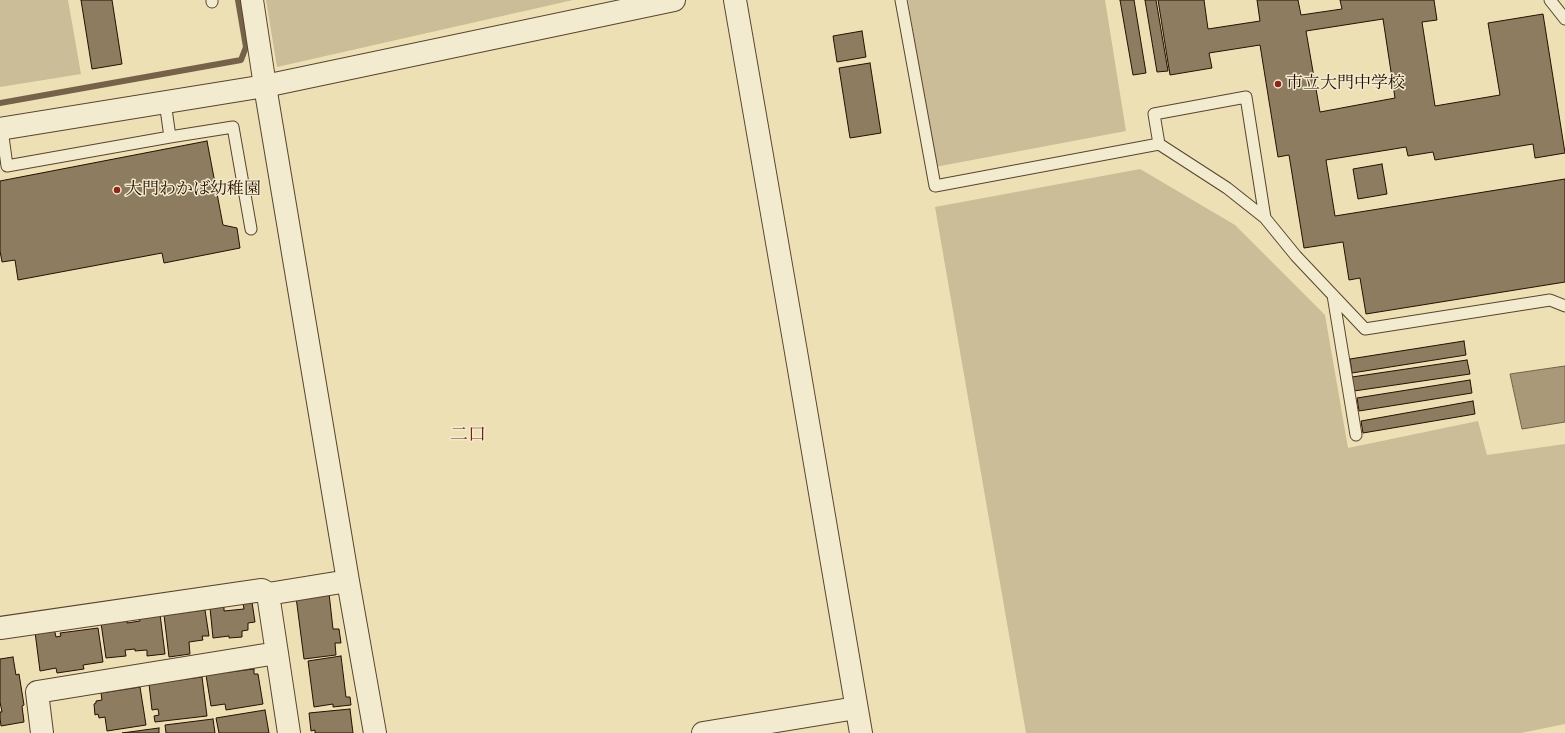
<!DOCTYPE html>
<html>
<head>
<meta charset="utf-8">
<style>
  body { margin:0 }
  canvas { display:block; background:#ede0b5 }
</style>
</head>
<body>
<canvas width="1565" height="733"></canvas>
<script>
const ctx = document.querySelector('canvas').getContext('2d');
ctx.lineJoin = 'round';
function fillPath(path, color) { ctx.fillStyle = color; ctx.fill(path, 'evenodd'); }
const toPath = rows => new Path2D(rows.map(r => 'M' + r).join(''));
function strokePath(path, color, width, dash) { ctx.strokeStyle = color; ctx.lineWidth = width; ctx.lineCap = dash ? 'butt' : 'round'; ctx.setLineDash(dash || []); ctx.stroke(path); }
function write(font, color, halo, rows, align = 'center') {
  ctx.font = font + ' "IM FELL DW Pica","Noto Serif JP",serif'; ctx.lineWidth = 3; ctx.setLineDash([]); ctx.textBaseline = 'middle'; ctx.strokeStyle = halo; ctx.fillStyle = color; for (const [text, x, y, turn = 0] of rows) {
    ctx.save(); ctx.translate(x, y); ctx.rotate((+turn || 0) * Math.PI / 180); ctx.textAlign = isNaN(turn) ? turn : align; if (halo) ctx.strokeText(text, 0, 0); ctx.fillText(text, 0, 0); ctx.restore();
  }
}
fillPath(toPath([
  [0,0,68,0,81,74,0,87],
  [266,0,573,0,277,67],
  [908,0,1105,0,1126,131,935,167],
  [1140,169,1235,225,1325,315,1348,448,1478,421,1487,455,1565,444,1565,724,1521,733,1026,733,935,207]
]), '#cbbd97');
const water = toPath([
  [1565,366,1565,422,1522,429,1510,374,1565,366]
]);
fillPath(water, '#a99978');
strokePath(water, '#756249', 1);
strokePath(toPath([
  [0,103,241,60,246,47,238,0]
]), '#756249', 6);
const building = toPath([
  [81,0,112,0,122,64,92,69,81,0],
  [1120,0,1134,0,1146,73,1133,75,1120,0],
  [1145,0,1156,0,1168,71,1157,72,1145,0],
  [1158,0,1204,0,1208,29,1260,21,1257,0,1298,0,1301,15,1342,9,1340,0,1434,0,1437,20,1422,22,1435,106,1500,95,1488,23,1543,14,1565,153,1535,158,1533,144,1435,160,1433,152,1408,156,1406,147,1326,160,1335,216,1565,179,1565,282,1366,314,1360,278,1349,280,1343,242,1304,248,1289,155,1278,157,1260,45,1209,53,1212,68,1170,75,1158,0],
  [1383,19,1395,98,1320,112,1306,31,1383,19],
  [862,31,866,57,837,62,833,36,862,31],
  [870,63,881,133,850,138,839,68,870,63],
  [207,141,223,225,237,228,240,248,164,263,162,253,18,280,15,260,2,262,0,251,0,181,207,141],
  [1382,164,1387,194,1358,199,1353,169,1382,164],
  [1464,341,1466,355,1352,373,1350,359,1464,341],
  [1467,360,1470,374,1354,391,1352,377,1467,360],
  [1470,380,1472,393,1359,411,1357,398,1470,380],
  [1473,401,1475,414,1363,433,1361,421,1473,401],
  [329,593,333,629,339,629,341,643,335,643,336,655,304,659,296,597,329,593],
  [252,602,255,622,248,623,248,630,242,631,242,637,229,638,229,636,213,638,210,608,224,606,224,611,244,609,243,603,252,602],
  [205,610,209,636,202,636,203,640,189,642,190,654,169,657,164,615,205,610],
  [160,614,165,654,147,656,147,650,135,651,135,649,125,650,126,656,106,658,101,623,127,620,127,623,140,621,139,617,160,614],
  [54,628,56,637,61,636,60,633,98,628,103,662,83,665,84,669,57,673,56,668,40,671,35,632,54,628],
  [341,656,346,697,350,697,351,705,333,707,333,704,314,707,308,661,341,656],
  [13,657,16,675,19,674,24,705,22,706,24,722,1,726,0,718,0,712,2,712,0,702,0,659,13,657],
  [254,669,254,674,258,674,263,704,226,710,225,704,211,706,206,675,254,669],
  [202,677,207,716,155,722,154,716,159,715,158,709,152,710,149,684,202,677],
  [140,687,146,725,107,731,105,717,99,718,98,714,95,715,94,704,96,703,96,701,102,700,101,693,140,687],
  [350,709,353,733,315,733,315,730,311,731,309,713,350,709],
  [265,710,269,733,219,733,216,718,265,710],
  [213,719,215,733,166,733,165,725,213,719],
  [159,728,159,733,122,733,159,728]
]);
fillPath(building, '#8d7c5f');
strokePath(building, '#261002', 1);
const service = toPath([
  [212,0,212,2],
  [901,0,935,186,1159,144,1227,188,1265,218,1246,97,1154,114,1159,144],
  [1550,0,1565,19],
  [165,102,170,137,233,127,251,229],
  [2,129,7,166,170,137],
  [1265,218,1296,256,1365,329,1550,300,1565,306],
  [1333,295,1356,435]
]);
const minor = toPath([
  [735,0,795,346,861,733],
  [265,86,348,581,375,733],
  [0,628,262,590,268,594],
  [42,733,37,692,277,653],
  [289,733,268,594,348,581],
  [703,733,856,708]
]);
const tertiary = toPath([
  [252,0,265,86],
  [0,129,265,86,674,0]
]);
strokePath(service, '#58442f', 13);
strokePath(minor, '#58442f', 24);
strokePath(tertiary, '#58442f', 24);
strokePath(service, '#f3ebcf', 11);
strokePath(minor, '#f3ebcf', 22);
strokePath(tertiary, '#f3ebcf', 22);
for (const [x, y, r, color] of [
  [1278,84,4,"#8f2418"],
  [117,190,4,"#8f2418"]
]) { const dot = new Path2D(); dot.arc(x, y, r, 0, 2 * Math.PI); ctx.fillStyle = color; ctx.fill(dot); strokePath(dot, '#f3ebcf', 1.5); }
write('17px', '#261002', '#f3ebcf', [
  ["市立大門中学校",1286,84],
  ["大門わかば幼稚園",125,190]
], 'left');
write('18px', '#7a1f14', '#f3ebcf', [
  ["二口",468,436]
]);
</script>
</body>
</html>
